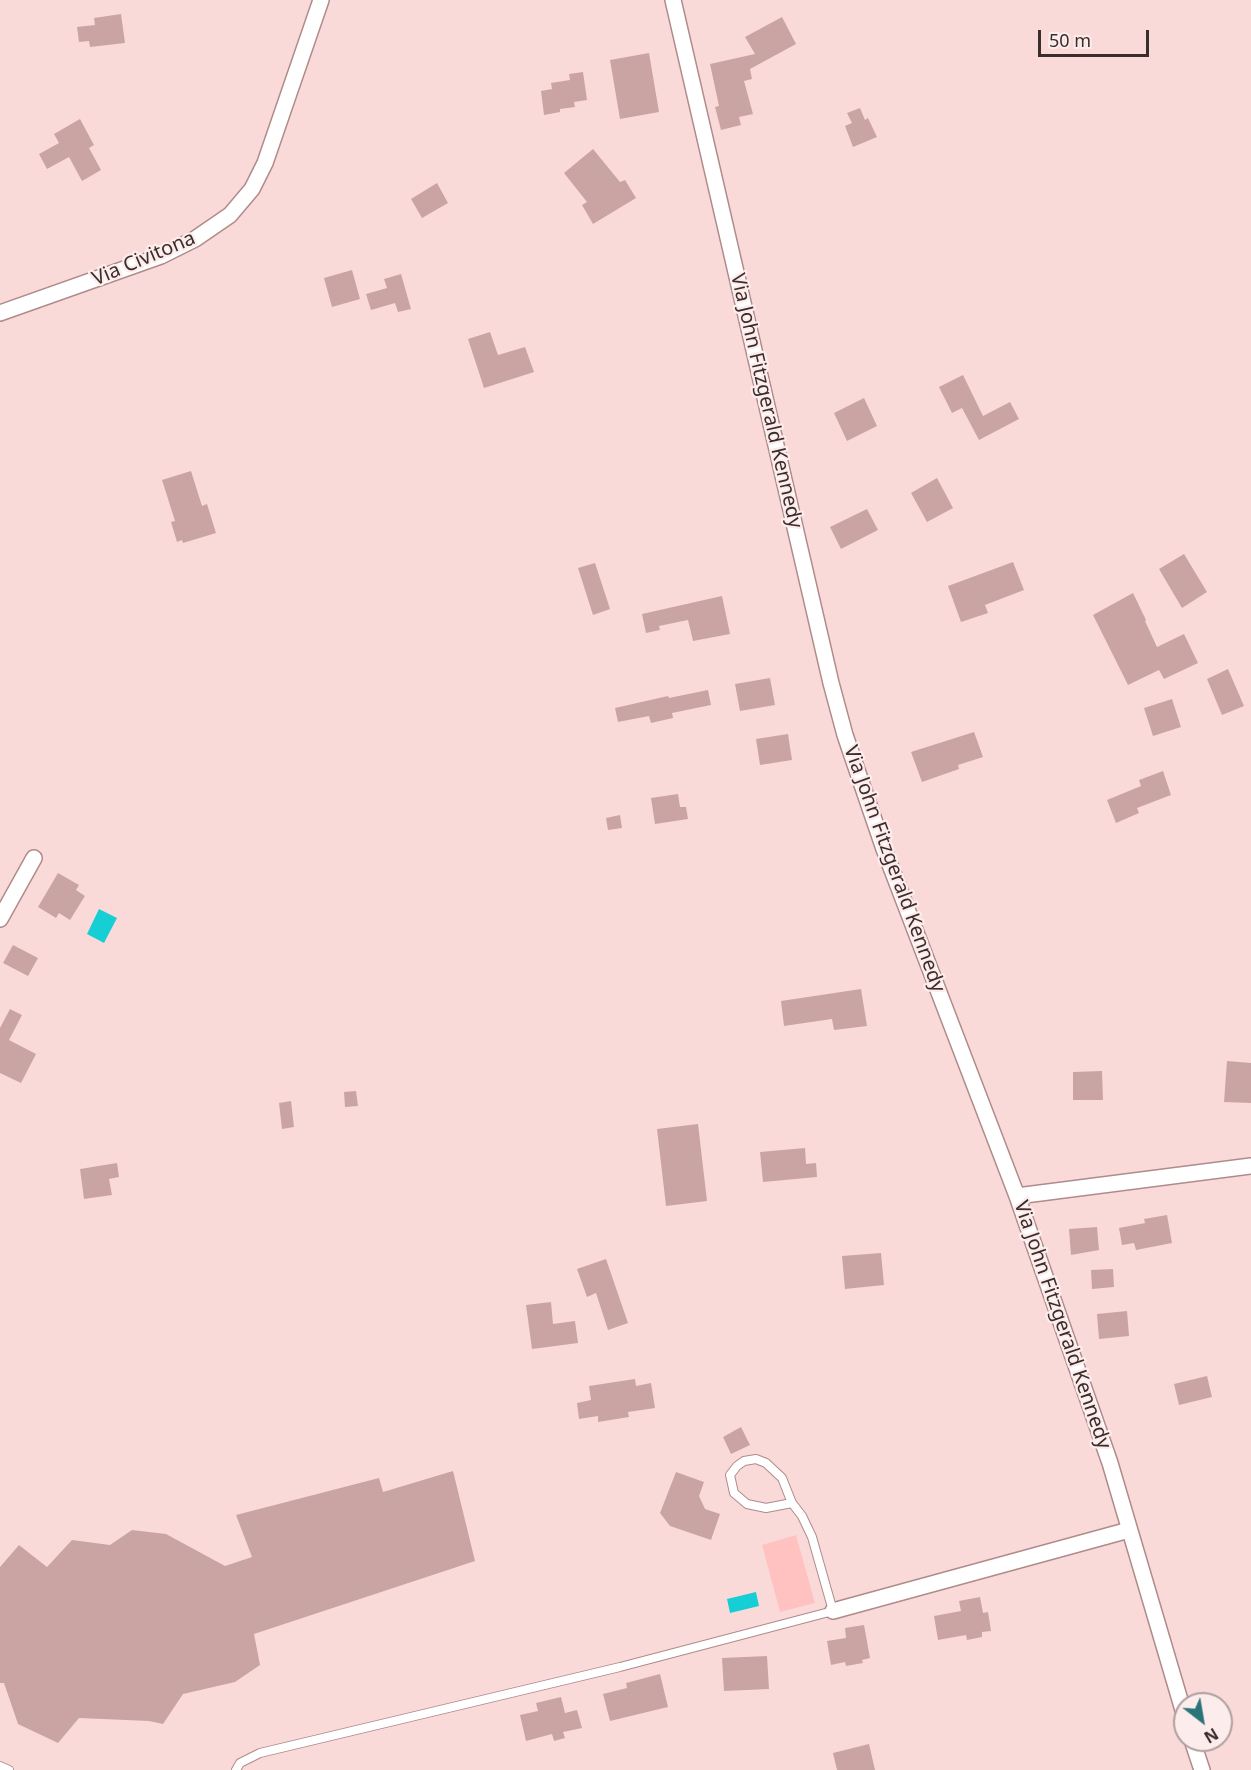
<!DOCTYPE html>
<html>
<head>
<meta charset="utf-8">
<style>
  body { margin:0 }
  #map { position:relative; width:1251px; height:1770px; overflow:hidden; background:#fadad9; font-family:"Noto Sans",sans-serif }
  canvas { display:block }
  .north { position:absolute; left:1173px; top:1692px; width:60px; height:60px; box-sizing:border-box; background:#fceceb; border:2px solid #afa09f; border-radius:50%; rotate:149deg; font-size:16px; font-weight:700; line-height:24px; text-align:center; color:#3c2d2d }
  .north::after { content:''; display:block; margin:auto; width:21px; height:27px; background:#2b7578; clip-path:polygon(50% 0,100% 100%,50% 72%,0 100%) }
  .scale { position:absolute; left:1038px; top:30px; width:111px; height:27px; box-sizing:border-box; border:3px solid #3c2d2d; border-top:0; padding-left:8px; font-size:18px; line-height:21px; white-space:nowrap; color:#3c2d2d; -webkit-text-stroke:4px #fceceb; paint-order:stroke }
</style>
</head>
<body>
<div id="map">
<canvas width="1251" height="1770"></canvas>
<div class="north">N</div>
<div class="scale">50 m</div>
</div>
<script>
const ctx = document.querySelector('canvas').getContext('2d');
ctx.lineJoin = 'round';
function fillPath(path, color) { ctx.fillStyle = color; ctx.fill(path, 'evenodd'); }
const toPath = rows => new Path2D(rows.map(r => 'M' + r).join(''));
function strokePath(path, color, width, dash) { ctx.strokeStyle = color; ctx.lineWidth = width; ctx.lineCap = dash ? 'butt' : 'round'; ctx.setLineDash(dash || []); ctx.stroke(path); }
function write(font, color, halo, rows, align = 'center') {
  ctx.font = font + ' "Noto Sans",sans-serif'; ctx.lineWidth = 4.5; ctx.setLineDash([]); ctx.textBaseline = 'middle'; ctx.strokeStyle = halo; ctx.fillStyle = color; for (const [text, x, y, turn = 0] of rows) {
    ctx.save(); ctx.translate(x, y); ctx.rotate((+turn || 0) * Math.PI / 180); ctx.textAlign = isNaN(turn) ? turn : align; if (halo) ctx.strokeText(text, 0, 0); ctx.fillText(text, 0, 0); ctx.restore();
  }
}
fillPath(toPath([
  [796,1535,815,1603,780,1612,762,1545]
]), '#ffc2c0');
fillPath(toPath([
  [99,909,117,918,104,943,87,934],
  [756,1592,759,1606,730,1613,727,1599]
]), '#15cfd4');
fillPath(toPath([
  [121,14,125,43,90,47,89,41,79,42,77,27,95,25,94,18],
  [782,17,796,44,750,69,752,79,744,81,753,114,739,117,741,125,721,130,715,107,719,106,710,64,755,54,745,37],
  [649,53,659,112,620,119,610,60],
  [583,72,587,100,574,102,575,107,560,109,560,112,544,115,541,91,552,89,551,83,570,80,569,74],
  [860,108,865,120,868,118,877,137,853,147,845,126,852,123,847,113],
  [80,119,94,145,89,148,101,170,82,181,69,157,47,169,39,154,59,143,54,134],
  [593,149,620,182,625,180,636,198,593,224,582,205,587,202,564,173],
  [437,183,448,203,422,218,411,199],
  [352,270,360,299,332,307,324,278],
  [401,274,411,309,398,312,395,303,371,310,366,294,387,288,384,279],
  [490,332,498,355,525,347,534,372,484,388,468,339],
  [963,375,983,416,1010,402,1019,419,979,440,962,408,952,413,939,387],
  [864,398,877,426,847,441,834,413],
  [191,471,202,506,207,504,216,533,183,543,182,540,177,542,171,522,175,521,162,480],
  [937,478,953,508,927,522,911,493],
  [867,509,878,530,841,549,830,527],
  [1184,554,1207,592,1182,608,1159,569],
  [1013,562,1024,590,985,605,988,613,961,622,948,586],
  [595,563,610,609,593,615,578,568],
  [1133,593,1146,620,1145,621,1157,647,1184,634,1198,663,1164,679,1159,670,1128,685,1093,615],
  [722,596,730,634,693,641,688,620,659,626,660,630,646,633,642,614],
  [1228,669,1244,706,1222,715,1207,679],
  [770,678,775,705,740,711,735,684],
  [708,690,711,705,672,713,673,718,651,723,649,716,618,722,615,708,668,696,669,698],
  [1172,699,1181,727,1153,736,1144,708],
  [974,732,983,757,958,765,959,769,922,782,911,752],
  [788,734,792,760,760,765,756,739],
  [1163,771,1171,795,1137,808,1139,813,1116,823,1107,800,1141,786,1139,780],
  [678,794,680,807,686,807,688,819,655,824,651,798],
  [620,815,622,828,608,830,606,818],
  [58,873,79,885,76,890,85,896,70,920,59,913,56,918,38,907],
  [13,945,38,958,28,976,3,963],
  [861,989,867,1026,834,1030,832,1019,784,1026,781,1001],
  [10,1009,22,1015,9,1040,36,1054,21,1083,0,1073,0,1028],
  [1227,1061,1251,1063,1251,1103,1224,1102],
  [1102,1071,1103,1100,1073,1100,1073,1072],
  [356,1091,358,1106,345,1107,344,1092],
  [291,1101,294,1127,282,1129,279,1103],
  [698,1124,707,1201,666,1206,657,1129],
  [805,1148,806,1164,816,1163,817,1177,763,1182,760,1152],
  [117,1163,119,1177,109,1179,112,1195,84,1199,80,1169],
  [1167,1215,1172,1243,1136,1250,1134,1243,1122,1245,1119,1228,1145,1223,1144,1219],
  [1097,1227,1099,1250,1071,1255,1069,1229],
  [881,1253,884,1285,845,1289,842,1256],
  [606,1259,628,1323,608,1330,596,1293,587,1297,577,1269],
  [1113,1269,1114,1287,1092,1289,1091,1270],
  [551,1302,553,1324,575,1321,578,1343,532,1349,526,1305],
  [1127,1311,1129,1336,1099,1339,1097,1314],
  [1207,1376,1212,1397,1179,1405,1174,1384],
  [635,1379,636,1386,651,1383,655,1408,628,1412,629,1417,598,1422,598,1416,579,1419,577,1403,591,1400,589,1386],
  [741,1427,750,1445,731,1454,723,1437],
  [453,1471,475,1561,254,1634,260,1665,235,1682,183,1694,163,1724,149,1721,79,1718,58,1743,18,1724,4,1683,0,1683,0,1567,19,1545,47,1567,72,1540,110,1545,132,1530,166,1534,225,1566,252,1557,236,1515,379,1478,383,1492],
  [676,1472,704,1482,699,1496,705,1509,720,1514,711,1540,670,1526,660,1513],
  [980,1597,983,1613,988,1612,991,1631,982,1632,982,1637,967,1640,966,1635,938,1640,934,1616,961,1611,959,1601],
  [864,1625,870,1658,862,1660,863,1663,846,1666,845,1662,831,1665,827,1641,846,1638,845,1628],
  [767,1656,769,1689,724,1691,722,1658],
  [660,1674,668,1707,610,1721,603,1694,627,1688,626,1683],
  [561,1697,565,1713,577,1710,582,1728,563,1732,565,1738,554,1741,552,1734,526,1741,520,1715,538,1711,536,1703],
  [869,1744,875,1770,837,1770,833,1753]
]), '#caa4a3');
const lane = toPath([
  [0,1766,9,1770],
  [236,1770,240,1763,260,1753,620,1667,833,1611,812,1537,802,1516,792,1503,782,1478,766,1463,756,1459,744,1461,737,1466,730,1475,734,1493,747,1504,766,1508,792,1503]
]);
const street = toPath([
  [673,0,831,683,845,735,884,849,1017,1196,1110,1463,1185,1717],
  [0,313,161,256,195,239,230,215,252,189,265,163,321,0],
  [0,919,34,858],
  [1017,1196,1251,1166],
  [833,1611,1129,1530],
  [1192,1740,1202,1770]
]);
strokePath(lane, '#af8b8a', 10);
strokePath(street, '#af8b8a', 18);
strokePath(lane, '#fff', 8);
strokePath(street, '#fff', 15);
write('20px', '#3c2d2d', '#fceceb', [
  ["Via Civitona",144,259,-23],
  ["Via John Fitzgerald Kennedy",766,401,77],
  ["Via John Fitzgerald Kennedy",894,869,70],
  ["Via John Fitzgerald Kennedy",1062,1325,71]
]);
</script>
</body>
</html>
